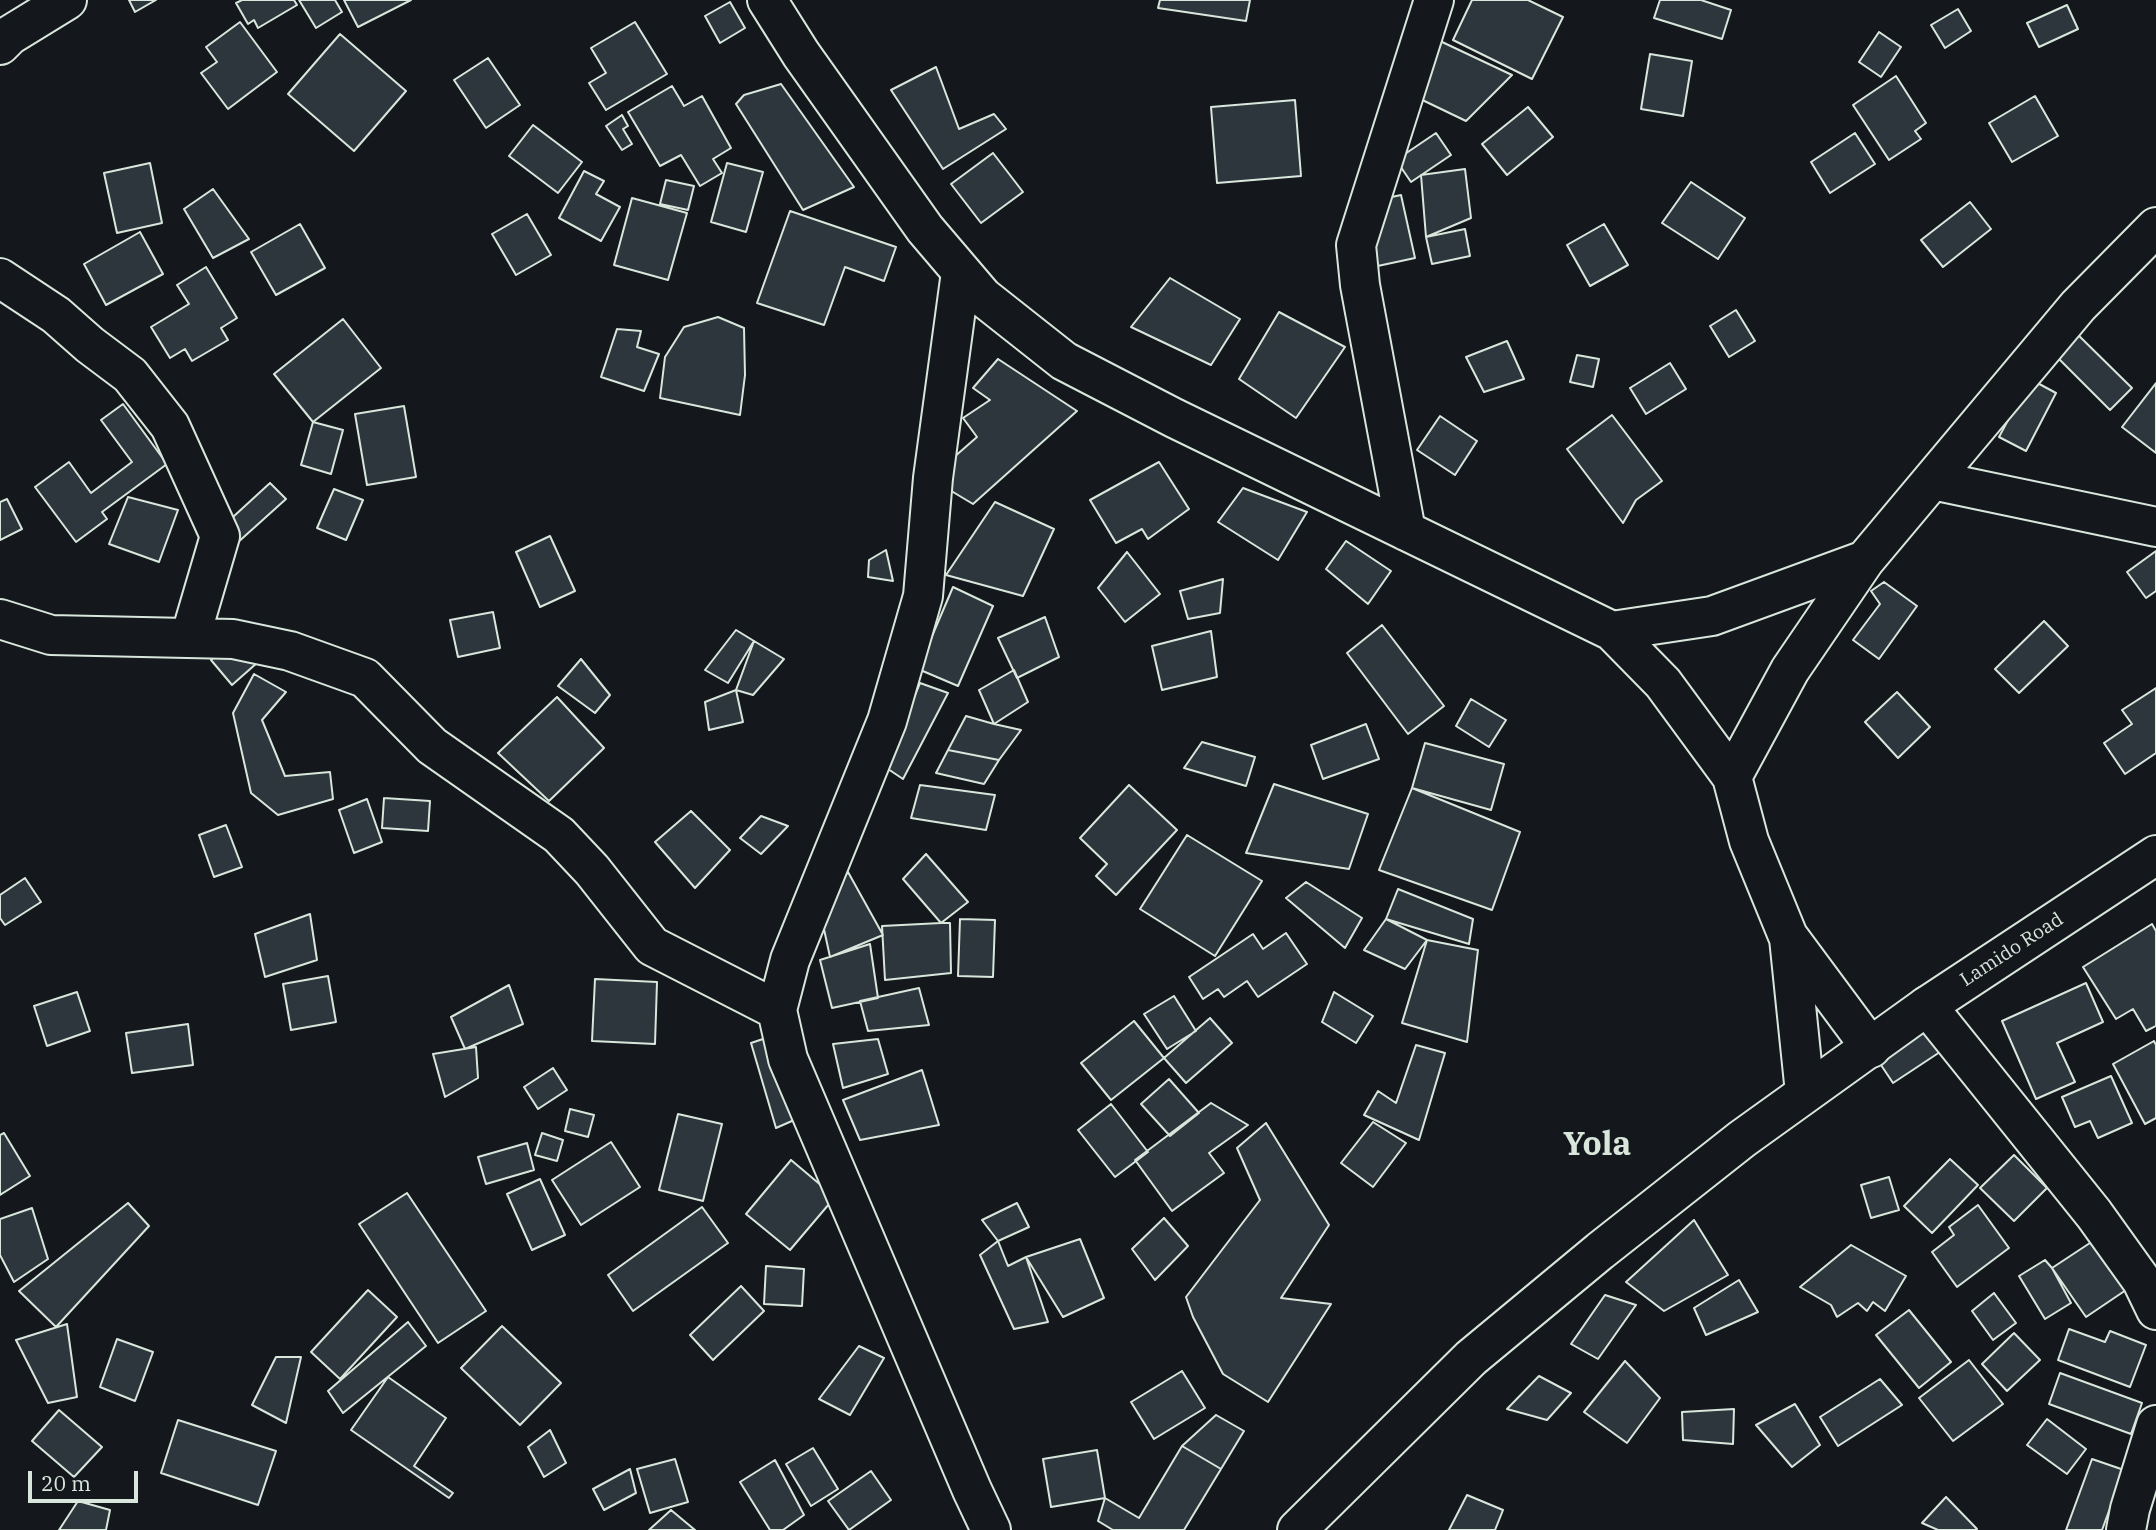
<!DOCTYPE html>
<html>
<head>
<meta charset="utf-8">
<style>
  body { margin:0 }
  #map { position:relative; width:2156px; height:1530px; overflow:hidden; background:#14181c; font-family:"IBM Plex Serif",serif }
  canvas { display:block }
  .scale { position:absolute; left:28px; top:1471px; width:110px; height:32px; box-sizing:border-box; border:4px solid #d8e6dc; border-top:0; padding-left:9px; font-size:21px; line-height:24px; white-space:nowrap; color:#d8e6dc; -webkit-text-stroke:5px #14181c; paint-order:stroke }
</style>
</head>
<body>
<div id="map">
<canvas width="2156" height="1530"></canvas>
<div class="scale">20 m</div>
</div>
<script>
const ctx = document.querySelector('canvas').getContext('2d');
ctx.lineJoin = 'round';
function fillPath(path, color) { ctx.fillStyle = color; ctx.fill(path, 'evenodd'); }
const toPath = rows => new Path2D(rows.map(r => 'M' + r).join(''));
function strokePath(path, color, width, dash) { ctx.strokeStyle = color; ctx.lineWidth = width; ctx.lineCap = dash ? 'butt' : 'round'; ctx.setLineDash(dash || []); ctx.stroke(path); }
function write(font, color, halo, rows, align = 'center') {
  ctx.font = font + ' "IBM Plex Serif",serif'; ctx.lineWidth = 5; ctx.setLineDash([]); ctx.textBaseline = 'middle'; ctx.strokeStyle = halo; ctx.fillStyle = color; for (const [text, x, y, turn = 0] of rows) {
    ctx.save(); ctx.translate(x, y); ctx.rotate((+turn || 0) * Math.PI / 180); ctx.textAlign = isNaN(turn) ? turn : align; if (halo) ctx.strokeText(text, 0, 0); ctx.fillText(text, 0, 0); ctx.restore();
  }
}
const building = toPath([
  [129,0,156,0,135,12,129,0],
  [242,0,294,0,297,5,258,28,254,20,248,24,236,3,242,0],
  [299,0,335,0,342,12,316,28,299,0],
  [344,0,411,0,358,27,344,0],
  [1160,0,1250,0,1246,21,1158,8,1160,0],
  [1472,0,1528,0,1563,17,1532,79,1453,40,1472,0],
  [1660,0,1701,0,1731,10,1722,39,1654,18,1660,0],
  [730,2,745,28,720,43,705,16,730,2],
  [2067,5,2078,29,2039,47,2027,23,2067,5],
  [1958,9,1971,31,1945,48,1931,25,1958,9],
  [240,22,277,72,228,109,201,73,217,62,206,47,240,22],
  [635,22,667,74,606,110,589,83,606,73,591,48,635,22],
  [1879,32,1901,47,1881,77,1859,62,1879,32],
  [340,34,406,91,354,151,288,94,340,34],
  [1440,41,1512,75,1466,121,1414,96,1440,41],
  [1650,54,1692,61,1683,116,1641,109,1650,54],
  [488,58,520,105,486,128,454,80,488,58],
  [936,67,959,129,994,114,1006,129,943,169,891,90,936,67],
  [1896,76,1926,123,1915,131,1921,139,1889,160,1853,105,1896,76],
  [781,84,854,187,803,210,736,104,744,95,781,84],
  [672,86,684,106,702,96,731,148,713,159,722,173,700,186,681,155,660,166,628,112,672,86],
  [2035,96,2058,136,2012,162,1989,123,2035,96],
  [1295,100,1301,176,1217,183,1211,107,1295,100],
  [1528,107,1553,137,1507,175,1482,144,1528,107],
  [622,115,628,126,623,129,632,144,622,150,606,126,622,115],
  [533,125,582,162,558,193,509,156,533,125],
  [1436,133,1451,155,1411,182,1396,160,1436,133],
  [1855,133,1875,164,1830,193,1811,162,1855,133],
  [993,153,1023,192,981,223,951,184,993,153],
  [150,163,162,223,117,233,104,173,150,163],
  [727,163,763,172,746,232,711,222,727,163],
  [1465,169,1471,218,1426,237,1421,175,1465,169],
  [584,171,604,181,596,194,620,207,601,241,559,218,584,171],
  [666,180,694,186,688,210,660,204,666,180],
  [1691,182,1745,218,1718,259,1662,223,1691,182],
  [213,189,249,239,213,258,184,209,213,189],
  [1401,195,1415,258,1373,267,1359,204,1401,195],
  [632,198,687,213,668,280,614,265,632,198],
  [1970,202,1991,229,1943,267,1921,240,1970,202],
  [790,211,896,247,884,281,845,267,824,325,757,303,790,211],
  [527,214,551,255,516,275,492,234,527,214],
  [300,224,325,268,276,295,251,252,300,224],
  [1604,224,1628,265,1590,286,1567,245,1604,224],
  [1465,229,1470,256,1432,264,1426,237,1465,229],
  [140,232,163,274,106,305,84,264,140,232],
  [206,267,237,318,221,328,228,340,192,361,185,349,170,358,151,327,189,304,177,285,206,267],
  [1170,278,1240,319,1211,365,1131,327,1170,278],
  [1736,310,1755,341,1729,357,1710,326,1736,310],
  [1279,312,1345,347,1296,418,1239,379,1279,312],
  [718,317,744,328,745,375,740,415,660,398,665,357,684,327,718,317],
  [343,319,381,368,313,422,274,374,343,319],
  [2070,327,2132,388,2110,410,2048,348,2070,327],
  [617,329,641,331,637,347,659,354,644,391,601,377,617,329],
  [1507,341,1524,379,1484,392,1466,357,1507,341],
  [1577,355,1599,359,1593,387,1570,382,1577,355],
  [998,359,1077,411,973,504,948,489,953,458,977,437,963,418,990,400,973,388,998,359],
  [1670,363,1686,389,1646,414,1630,388,1670,363],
  [2030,379,2056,393,2026,451,1999,437,2030,379],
  [2156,383,2156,453,2122,427,2156,383],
  [123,404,167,464,102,512,107,519,76,542,35,487,69,462,91,493,132,462,101,420,123,404],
  [404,406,416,477,367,485,355,414,404,406],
  [1612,415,1662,481,1636,500,1623,523,1567,449,1612,415],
  [1440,416,1477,441,1455,475,1417,450,1440,416],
  [313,422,343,430,331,474,301,465,313,422],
  [1159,462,1189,509,1148,539,1142,529,1116,543,1090,500,1159,462],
  [270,483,286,499,236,544,221,528,270,483],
  [1243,488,1307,512,1278,560,1218,522,1243,488],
  [334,489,363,500,346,540,317,528,334,489],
  [128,497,178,510,159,562,109,544,128,497],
  [7,499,22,529,0,540,0,502,7,499],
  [995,502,1054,529,1023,596,946,575,995,502],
  [550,536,575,591,540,607,516,552,550,536],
  [1346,541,1391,571,1368,604,1326,569,1346,541],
  [886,550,893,581,868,577,869,560,886,550],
  [2156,551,2156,591,2146,598,2127,572,2156,551],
  [1127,552,1160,594,1125,622,1098,588,1127,552],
  [1223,579,1220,613,1188,619,1180,591,1223,579],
  [1884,582,1917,606,1879,659,1853,640,1880,604,1871,591,1884,582],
  [953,587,993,606,958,686,918,669,953,587],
  [493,612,500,648,458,657,450,620,493,612],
  [1045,617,1059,657,1017,678,998,638,1045,617],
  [2044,621,2068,646,2019,693,1995,669,2044,621],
  [1382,625,1444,706,1408,734,1347,653,1382,625],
  [244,630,266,655,232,685,211,660,244,630],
  [736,630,754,641,728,683,705,670,736,630],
  [1211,631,1217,677,1162,690,1152,646,1211,631],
  [754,641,784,659,753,695,736,690,754,641],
  [581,659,610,695,595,713,558,686,581,659],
  [1014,670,1028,702,994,724,979,690,1014,670],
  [254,674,286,692,262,720,285,776,330,772,333,799,278,815,251,793,233,713,254,674],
  [920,683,948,693,903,779,885,767,920,683],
  [2156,688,2156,753,2125,774,2104,743,2132,724,2122,710,2156,688],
  [736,690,743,722,709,730,705,702,736,690],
  [1897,692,1930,727,1898,758,1865,722,1897,692],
  [557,697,604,748,549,801,498,753,557,697],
  [1471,699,1506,720,1489,747,1456,726,1471,699],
  [966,716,994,724,1021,730,999,760,948,750,966,716],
  [1366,724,1379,759,1323,779,1311,745,1366,724],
  [1202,742,1255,757,1246,786,1184,768,1202,742],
  [1425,743,1504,764,1491,810,1412,788,1425,743],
  [948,750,999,760,984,784,936,773,948,750],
  [1274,784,1368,814,1349,869,1246,853,1274,784],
  [920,785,995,795,986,830,911,818,920,785],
  [1129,785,1177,830,1116,895,1096,876,1107,864,1080,838,1129,785],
  [1412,788,1520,832,1492,910,1379,870,1412,788],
  [384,798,430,801,428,831,382,828,384,798],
  [367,799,382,842,354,853,339,810,367,799],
  [691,811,730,850,695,888,655,842,691,811],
  [761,816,788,826,761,854,740,838,761,816],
  [226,825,242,867,214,877,199,835,226,825],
  [1187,835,1262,881,1215,956,1140,909,1187,835],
  [926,854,968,902,941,923,903,879,926,854],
  [848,872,883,935,830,957,819,906,848,872],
  [25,878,41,902,5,925,0,918,0,895,25,878],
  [1306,882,1362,918,1345,948,1286,898,1306,882],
  [1398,889,1473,919,1469,944,1386,919,1398,889],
  [310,914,317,960,265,977,255,934,310,914],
  [960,919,995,920,993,977,958,976,960,919],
  [1386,919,1427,940,1405,969,1364,950,1386,919],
  [941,923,950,923,951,973,885,980,882,926,941,923],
  [2152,924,2156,931,2156,1026,2146,1031,2133,1009,2116,1019,2083,967,2152,924],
  [1286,933,1307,964,1258,997,1247,981,1224,997,1218,989,1203,999,1189,977,1253,934,1263,949,1286,933],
  [1427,940,1478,950,1467,1042,1402,1023,1427,940],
  [870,944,878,998,832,1008,820,960,870,944],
  [328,976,336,1022,291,1030,283,984,328,976],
  [595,979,657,982,655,1044,592,1041,595,979],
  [2086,983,2103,1022,2057,1043,2075,1082,2036,1099,2002,1021,2086,983],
  [509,985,523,1024,465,1049,451,1017,509,985],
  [919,988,929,1025,868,1031,860,1001,919,988],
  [77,992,90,1031,47,1046,34,1006,77,992],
  [1334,992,1373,1016,1356,1043,1322,1022,1334,992],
  [1174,996,1196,1031,1167,1049,1144,1014,1174,996],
  [1210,1018,1232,1043,1186,1083,1164,1058,1210,1018],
  [1134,1021,1164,1058,1111,1100,1081,1063,1134,1021],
  [188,1024,193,1065,132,1073,126,1033,188,1024],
  [1927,1026,1943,1050,1893,1083,1877,1059,1927,1026],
  [775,1035,801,1117,776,1128,751,1043,775,1035],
  [878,1039,888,1074,843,1088,833,1044,878,1039],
  [2154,1041,2156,1045,2156,1118,2145,1124,2113,1064,2154,1041],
  [1416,1045,1445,1053,1419,1140,1364,1115,1378,1091,1396,1103,1416,1045],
  [476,1047,478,1078,445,1097,433,1054,476,1047],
  [553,1068,567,1090,538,1109,524,1087,553,1068],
  [922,1070,939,1125,860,1140,843,1100,922,1070],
  [2111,1076,2132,1123,2098,1138,2090,1121,2075,1127,2062,1097,2111,1076],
  [1169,1079,1199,1113,1170,1136,1141,1104,1169,1079],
  [1211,1103,1248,1125,1209,1153,1224,1173,1172,1211,1135,1160,1211,1103],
  [1111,1104,1148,1152,1115,1177,1078,1130,1111,1104],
  [570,1109,594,1115,588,1137,565,1131,570,1109],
  [678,1114,722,1124,703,1201,659,1190,678,1114],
  [1373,1122,1406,1143,1373,1187,1341,1163,1373,1122],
  [1266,1123,1329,1225,1281,1298,1331,1304,1268,1402,1223,1374,1193,1317,1186,1297,1260,1200,1237,1148,1266,1123],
  [4,1133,30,1176,0,1195,0,1135,4,1133],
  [542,1133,563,1140,557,1161,535,1155,542,1133],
  [611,1142,640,1187,581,1225,552,1180,611,1142],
  [527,1143,534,1170,486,1184,478,1157,527,1143],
  [2014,1155,2047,1188,2014,1221,1980,1188,2014,1155],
  [1950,1159,1978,1185,1932,1233,1904,1206,1950,1159],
  [791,1160,835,1197,790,1250,746,1214,791,1160],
  [1889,1177,1899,1210,1871,1218,1861,1185,1889,1177],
  [540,1179,565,1235,532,1250,507,1194,540,1179],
  [407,1193,486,1311,438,1343,359,1224,407,1193],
  [128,1203,149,1226,56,1327,19,1291,128,1203],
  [1017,1203,1029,1227,998,1241,982,1220,1017,1203],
  [1978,1205,2009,1248,1957,1287,1932,1252,1954,1235,1949,1227,1978,1205],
  [702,1207,728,1243,633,1311,608,1275,702,1207],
  [32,1208,48,1259,14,1282,0,1255,0,1219,32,1208],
  [1164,1218,1188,1246,1155,1280,1132,1249,1164,1218],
  [1694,1220,1728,1275,1664,1311,1626,1282,1694,1220],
  [1080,1239,1104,1298,1063,1317,1026,1257,1080,1239],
  [2096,1239,2129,1288,2086,1317,2052,1268,2096,1239],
  [998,1241,1008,1266,1026,1257,1048,1322,1014,1329,980,1255,998,1241],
  [1851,1245,1906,1276,1885,1311,1873,1302,1867,1311,1858,1303,1837,1317,1831,1305,1800,1287,1851,1245],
  [2045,1260,2052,1268,2071,1303,2045,1319,2019,1276,2045,1260],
  [766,1266,804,1269,802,1306,764,1304,766,1266],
  [1739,1280,1758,1312,1706,1335,1694,1308,1739,1280],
  [741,1286,764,1311,713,1360,690,1335,741,1286],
  [368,1290,397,1317,340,1379,311,1352,368,1290],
  [1994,1293,2016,1323,1993,1340,1972,1311,1994,1293],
  [1605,1295,1636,1305,1598,1359,1571,1344,1605,1295],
  [1909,1310,1951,1362,1919,1388,1876,1335,1909,1310],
  [408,1322,426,1346,343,1413,328,1391,408,1322],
  [67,1324,77,1397,48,1403,16,1340,67,1324],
  [502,1326,561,1383,520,1425,461,1368,502,1326],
  [2069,1329,2105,1342,2110,1331,2146,1345,2130,1387,2058,1360,2069,1329],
  [2014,1333,2040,1360,2007,1391,1982,1364,2014,1333],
  [117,1339,153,1352,135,1401,100,1387,117,1339],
  [859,1346,884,1358,850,1415,819,1399,859,1346],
  [276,1357,301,1357,286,1423,252,1405,276,1357],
  [1969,1360,2003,1404,1953,1441,1919,1398,1969,1360],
  [1625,1361,1660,1398,1627,1443,1584,1412,1625,1361],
  [1182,1371,1205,1408,1154,1439,1131,1402,1182,1371],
  [2060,1373,2142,1403,2131,1434,2049,1404,2060,1373],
  [1539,1376,1571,1393,1547,1420,1507,1409,1539,1376],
  [388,1377,446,1418,414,1466,453,1493,449,1498,351,1430,388,1377],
  [1880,1379,1902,1405,1838,1446,1820,1417,1880,1379],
  [1795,1404,1820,1445,1792,1467,1756,1425,1795,1404],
  [1734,1409,1733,1444,1683,1440,1682,1412,1734,1409],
  [59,1410,102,1447,74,1477,32,1441,59,1410],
  [1216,1415,1244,1431,1221,1469,1182,1446,1216,1415],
  [2047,1419,2086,1449,2067,1474,2027,1445,2047,1419],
  [178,1420,276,1451,258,1505,161,1473,178,1420],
  [550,1430,566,1463,544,1477,528,1447,550,1430],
  [1182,1446,1221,1469,1184,1530,1113,1530,1098,1521,1105,1498,1139,1518,1182,1446],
  [813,1448,838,1489,811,1506,786,1464,813,1448],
  [1097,1450,1105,1498,1051,1507,1043,1459,1097,1450],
  [675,1459,688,1502,650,1513,637,1469,675,1459],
  [2092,1459,2124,1470,2102,1530,2066,1530,2092,1459],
  [775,1460,804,1515,783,1530,770,1530,740,1482,775,1460],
  [630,1469,636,1493,604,1510,593,1489,630,1469],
  [871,1471,891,1500,849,1530,828,1501,871,1471],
  [1467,1495,1503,1510,1495,1530,1449,1530,1467,1495],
  [1946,1497,1977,1529,1976,1530,1938,1530,1922,1523,1946,1497],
  [78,1501,110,1510,106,1530,59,1530,78,1501],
  [671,1510,695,1530,649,1530,671,1510]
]);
fillPath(building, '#2c363c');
strokePath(building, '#d8e6dc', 2);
const minor = toPath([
  [767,0,801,54,925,229,983,297,1064,361,1174,418,1612,631,1663,683,1732,777],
  [0,45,10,35,67,0],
  [961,272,933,478,923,596,887,721,790,960,777,1010,788,1059,972,1490,991,1530],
  [0,278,56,315,90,345,130,375,170,426,220,536,190,638],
  [1932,480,2156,527],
  [1406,531,1360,285,1356,245,1434,0],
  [0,619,51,635,233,639,290,651,365,678,432,746,559,835,592,870,652,946,777,1010],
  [1612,631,1712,616,1865,560],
  [1789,938,1805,1093],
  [1927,1006,2094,1214,2142,1281,2156,1310],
  [1871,1048,1788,936,1749,841,1732,777,1790,670,1865,560,2078,306,2156,227],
  [2126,1530,2130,1509,2156,1425]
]);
const major = toPath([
  [1297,1530,1471,1358,1600,1251,1742,1139,1927,1006,2156,855]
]);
strokePath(minor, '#d8e6dc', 42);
strokePath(major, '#d8e6dc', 42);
strokePath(minor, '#14181c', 38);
strokePath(major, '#14181c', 38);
write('19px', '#d8e6dc', '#14181c', [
  ["Lamido Road",2012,950,-33]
]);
write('bold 33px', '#d8e6dc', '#14181c', [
  ["Yola",1597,1145]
]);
</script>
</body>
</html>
